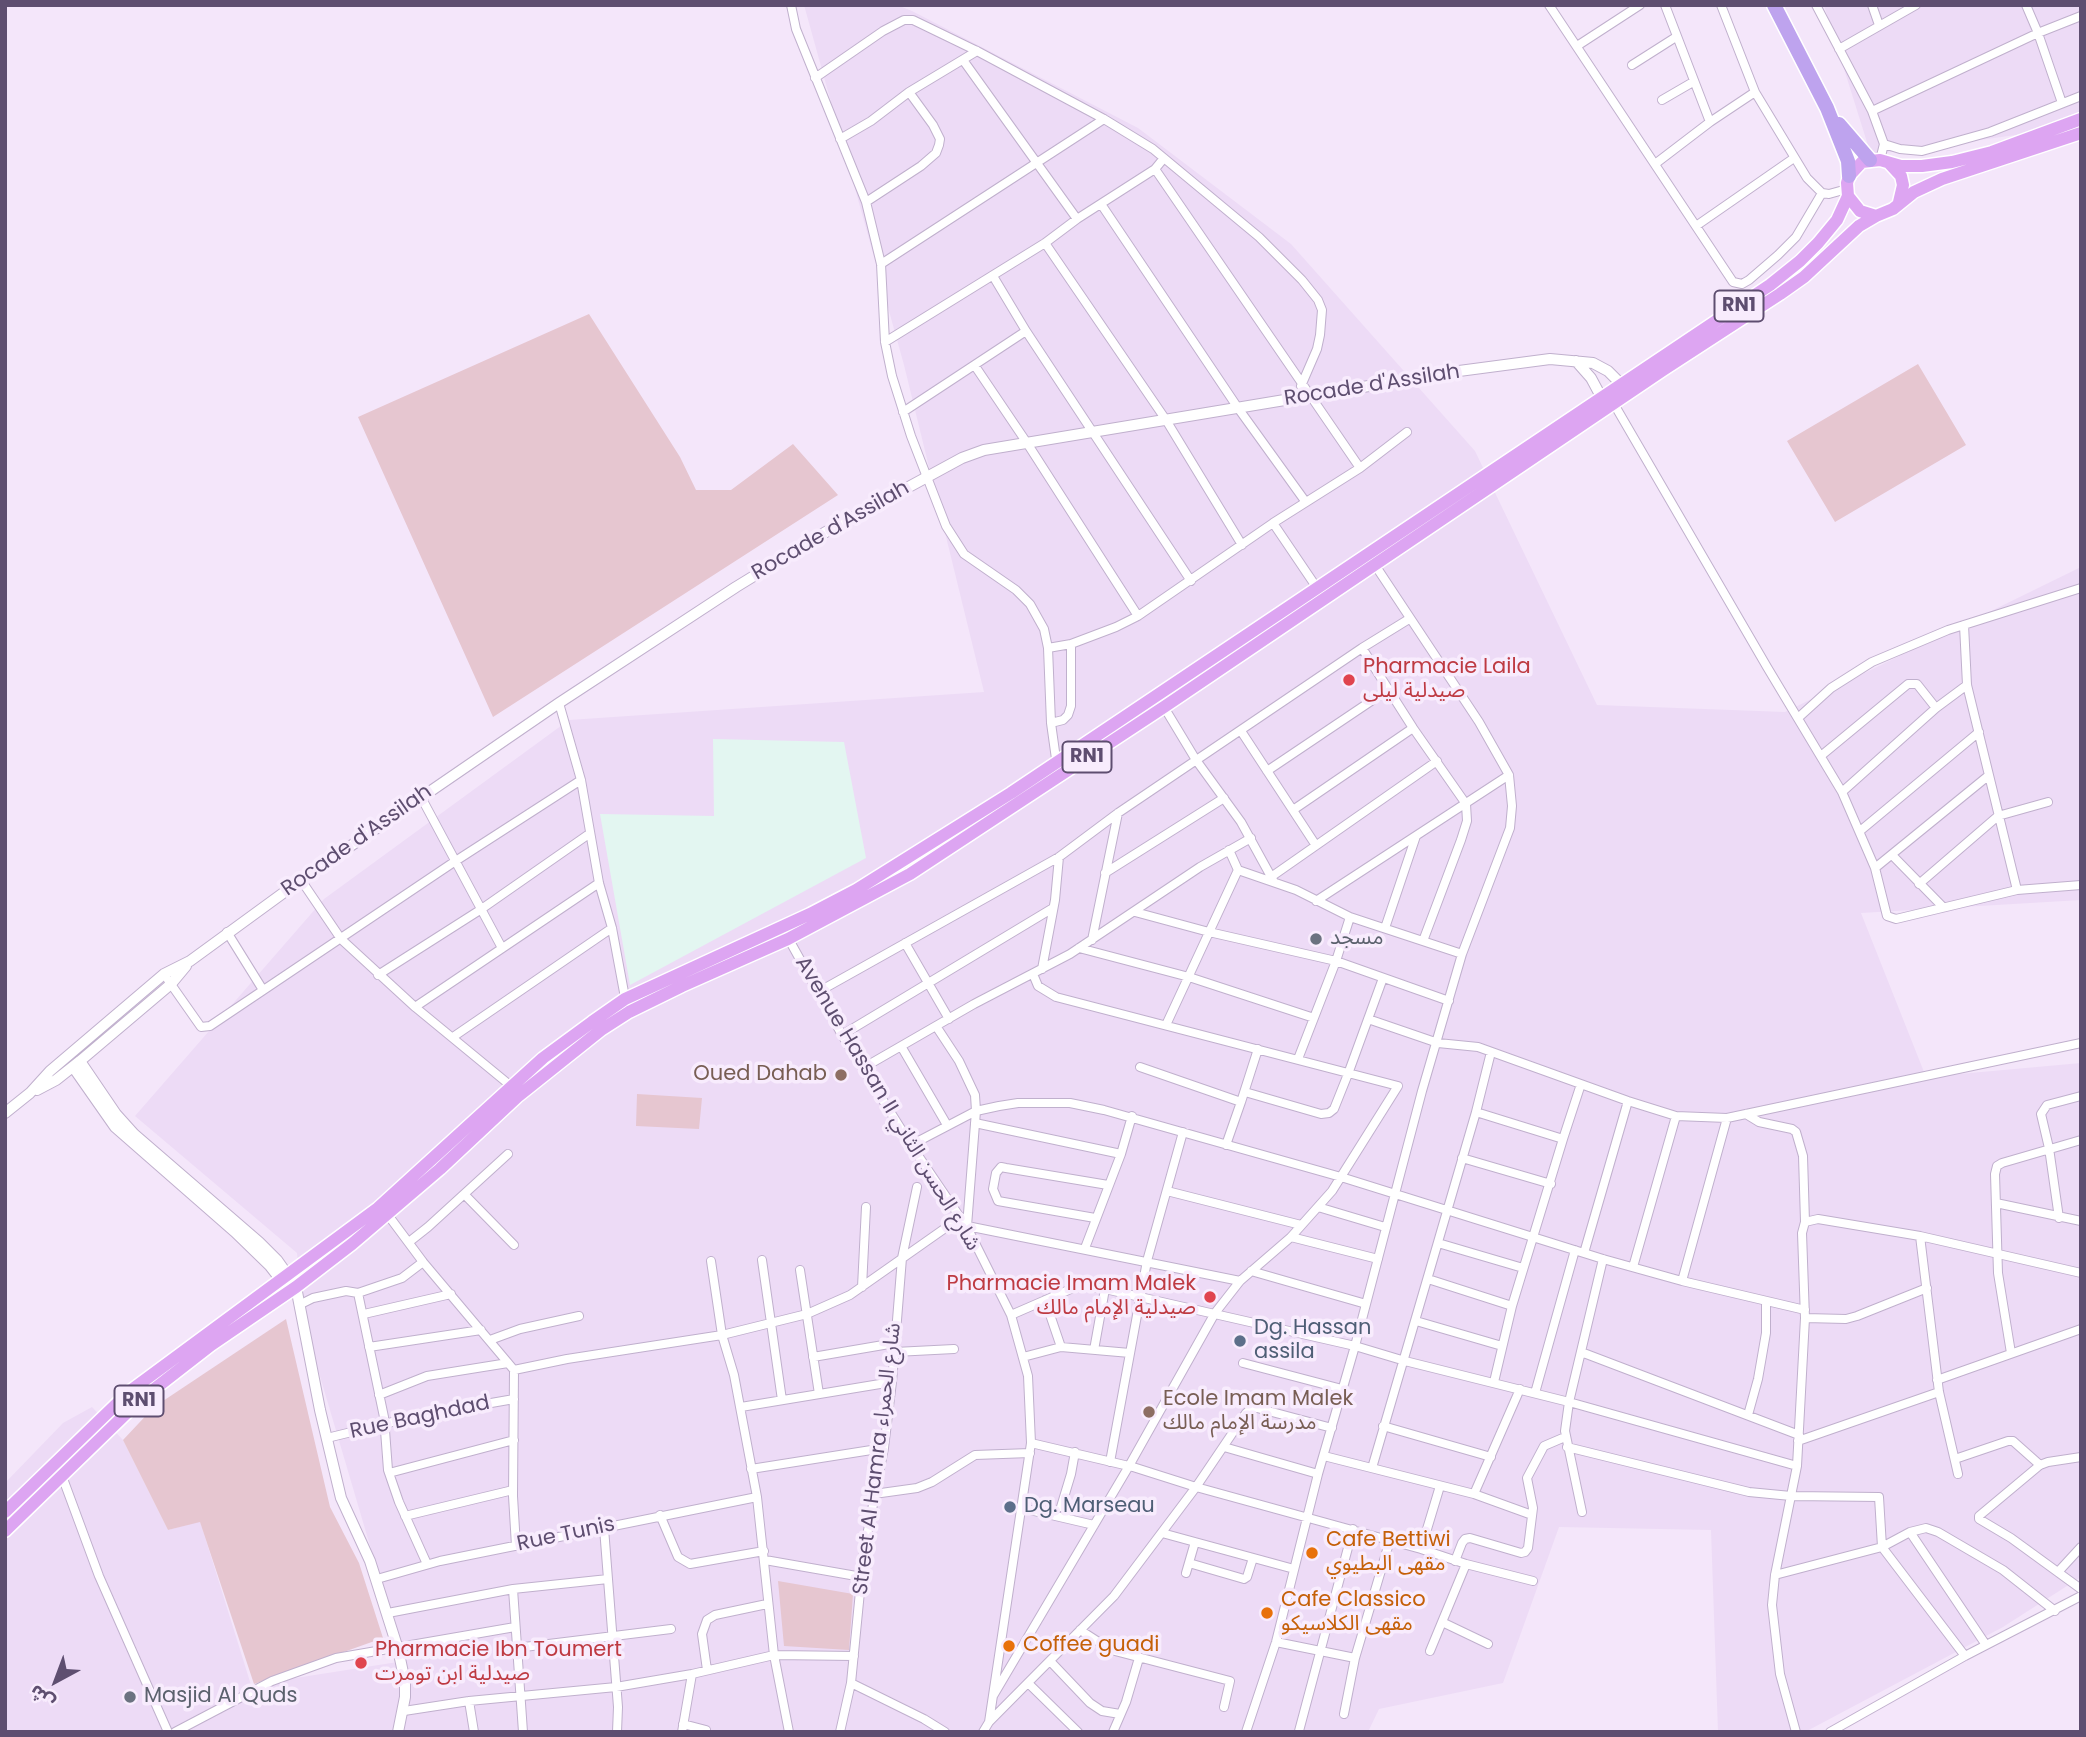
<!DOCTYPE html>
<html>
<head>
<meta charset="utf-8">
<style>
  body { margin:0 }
  #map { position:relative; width:2086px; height:1737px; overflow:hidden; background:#f4e6fa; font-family:Poppins,"Noto Sans Arabic",sans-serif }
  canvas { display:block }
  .frame { position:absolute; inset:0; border:7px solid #5e4e70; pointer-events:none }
  .north { position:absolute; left:21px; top:1646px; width:70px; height:70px; -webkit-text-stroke:5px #f8ecfd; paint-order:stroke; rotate:221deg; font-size:19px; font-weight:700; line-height:28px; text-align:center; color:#5e4e70 }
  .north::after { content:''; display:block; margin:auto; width:24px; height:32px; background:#5e4e70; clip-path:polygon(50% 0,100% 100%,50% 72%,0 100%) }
</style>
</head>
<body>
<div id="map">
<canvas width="2086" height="1737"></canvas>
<div class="frame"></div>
<div class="north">ش</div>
</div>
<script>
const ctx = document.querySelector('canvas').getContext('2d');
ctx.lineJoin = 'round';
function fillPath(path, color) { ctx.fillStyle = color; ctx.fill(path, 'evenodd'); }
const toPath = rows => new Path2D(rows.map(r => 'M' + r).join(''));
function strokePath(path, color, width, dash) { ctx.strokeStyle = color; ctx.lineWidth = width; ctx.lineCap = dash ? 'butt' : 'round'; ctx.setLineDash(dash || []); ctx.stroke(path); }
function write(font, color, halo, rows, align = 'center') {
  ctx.font = font + ' Poppins,"Noto Sans Arabic",sans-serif'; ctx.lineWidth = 7; ctx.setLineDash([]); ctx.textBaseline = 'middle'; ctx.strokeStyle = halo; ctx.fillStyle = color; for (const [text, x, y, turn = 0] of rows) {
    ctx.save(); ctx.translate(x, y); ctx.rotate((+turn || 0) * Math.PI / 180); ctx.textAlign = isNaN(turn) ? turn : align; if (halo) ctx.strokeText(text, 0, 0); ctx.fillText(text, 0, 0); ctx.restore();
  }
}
fillPath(toPath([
  [804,5,897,5,912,11,1138,128,1291,244,1475,451,1597,705,1785,712,2081,567,2081,900,1861,913,1926,1077,2081,1063,2081,1577,2003,1627,1805,1732,1718,1732,1711,1530,1559,1527,1503,1683,1379,1709,1368,1732,5,1732,5,1483,63,1423,92,1407,123,1440,168,1530,200,1521,251,1685,404,1661,304,1322,297,1253,135,1116,324,899,569,720,984,692,904,365],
  [1824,5,2081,5,2081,126,1871,155]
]), '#eddbf6');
fillPath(toPath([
  [713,739,844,742,866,858,630,985,600,814,714,816]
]), '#e3f6f1');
fillPath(toPath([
  [589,314,680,457,696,490,731,490,793,444,838,495,493,717,358,417],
  [1918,364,1966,445,1835,522,1787,441],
  [637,1094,702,1098,699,1129,636,1126],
  [286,1319,330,1507,359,1563,383,1638,254,1684,200,1522,168,1530,123,1440,154,1407],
  [778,1581,853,1594,849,1650,784,1646]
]), '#e6c6d0');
const minor = toPath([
  [791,5,796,29,866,202,881,264,885,342,892,376,911,436,946,526,964,554,1016,590,1030,604,1044,629,1048,648,1051,723,1057,766],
  [1549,5,1733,282,1742,284,1749,280,1778,255,1796,237,1822,193],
  [1665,5,1710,122],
  [1721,5,1755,92,1807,178,1822,193,1829,194,1847,189],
  [1816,5,1872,111,1884,144,1880,160],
  [1872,5,1879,25],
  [2026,5,2038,33,2062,103],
  [1577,46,1640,5],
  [1839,49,1916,5],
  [963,60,1077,219],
  [1632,65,1676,37],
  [815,78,883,31,904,20,913,20,977,51,1104,119,1153,149,1259,237,1302,280,1318,300,1322,310,1320,335,1317,349,1301,386],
  [1662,100,1693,82],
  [1872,111,2038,33,2081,16],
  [840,139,871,121,909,92,977,51],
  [1884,144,1900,149,1922,151,1990,132,2081,96],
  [1655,164,1710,122,1755,92],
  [1155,169,1360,468],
  [866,202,921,166,936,153,939,145,940,139,933,125,909,92],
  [1101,204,1238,408,1305,501],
  [1696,226,1794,158],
  [1045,243,1166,420,1242,545],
  [881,264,1104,119],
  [993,276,1026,331,1191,581],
  [885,342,1045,243,1077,219,1155,169,1164,158],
  [975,366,1027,443,1138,616,1273,523,1360,468,1407,432],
  [1614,404,1767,667,1842,792,1875,868,1887,916,1896,919,2017,890,2081,885],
  [903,412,1026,331],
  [1273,523,1317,588],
  [1964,625,1967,685,2017,890],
  [1048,648,1071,644,1116,627,1138,616],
  [1362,648,1413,728,1466,804,1467,821,1461,840,1423,941],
  [559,703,581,780,599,883,612,928,626,1003],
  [1164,707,1196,760,1241,822,1274,882],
  [1798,718,1831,688,1872,662,1948,630,2081,588],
  [1051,723,1063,720,1068,715,1071,706,1071,644],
  [1241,731,1315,844],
  [1822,755,1908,684,1917,684,1936,708],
  [1267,771,1389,689],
  [1842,792,1936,708,1967,685],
  [421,797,502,948],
  [1293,810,1413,728],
  [1860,831,1979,732],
  [1892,855,1942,906],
  [1875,868,1988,776],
  [1238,870,1296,890,1350,917,1462,954],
  [1105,873,1224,798],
  [1271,877,1437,761],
  [301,880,341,939,415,1007,511,1086],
  [1919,884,1998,816,2048,802],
  [1316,901,1509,775],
  [1135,912,1209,932,1336,961,1449,1001],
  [1385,928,1416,836],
  [227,932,263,990],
  [787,936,842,1035,911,1145,968,1229,1011,1315,1028,1376,1031,1443,989,1722,983,1732],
  [1092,940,1118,813],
  [905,943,949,1019],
  [1079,948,1189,977,1314,1018],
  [1042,969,1055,900,1059,857],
  [378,975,480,910,589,834],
  [168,980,201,1027,210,1026,454,862,581,780],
  [818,992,1059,857,1118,813,1362,648,1409,619],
  [415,1007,599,883],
  [1368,1019,1438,1043,1478,1047,1628,1101,1676,1116,1727,1118,2081,1043],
  [1166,1025,1238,870,1229,850],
  [936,1026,959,1061,975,1095,976,1111,967,1226],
  [842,1035,1053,908],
  [453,1037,612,928],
  [901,1046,947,1125],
  [1298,1059,1336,961,1350,917],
  [1140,1067,1241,1102,1258,1049],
  [863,1068,974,1004,1070,954,1200,867,1251,838],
  [1245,1092,1321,1114,1329,1113,1334,1109,1348,1074,1383,978],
  [1476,1112,1491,1052],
  [1746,1114,1759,1122,1792,1129,1796,1132,1803,1156,1805,1222],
  [975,1123,1121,1154],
  [1563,1139,1581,1084],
  [911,1145,976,1111,999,1106,1018,1103,1070,1103,1104,1110,1341,1177,1603,1259,1682,1281,1805,1310],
  [1226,1145,1241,1102],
  [1462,1158,1551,1184],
  [1167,1191,1301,1225],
  [464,1194,514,1245],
  [1996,1203,2081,1221],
  [1318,1207,1385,1227],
  [388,1215,423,1262,514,1370,513,1496,516,1546],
  [1095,1218,998,1201,993,1189,996,1173,1001,1167,1006,1168,1108,1185],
  [2059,1218,2049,1148,2041,1114,2047,1105,2081,1096],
  [967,1226,1240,1281],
  [1920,1236,1939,1392,1958,1474],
  [1291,1237,1378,1259],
  [409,1242,428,1227,508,1154],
  [1438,1243,1523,1268],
  [1085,1248,1121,1154,1132,1116],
  [1584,1253,1628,1101],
  [762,1260,782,1400],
  [711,1261,722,1335,734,1375,757,1497,774,1655,789,1732],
  [1633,1267,1676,1116],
  [800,1270,819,1394],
  [1251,1271,1366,1304],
  [1428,1279,1512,1306],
  [1682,1281,1727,1118],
  [862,1287,866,1207],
  [358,1293,402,1278,423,1262],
  [1045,1300,1061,1347],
  [299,1305,313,1298,346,1291,358,1293,384,1417,388,1470,399,1502,427,1564],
  [364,1314,451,1294],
  [1011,1315,1080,1285,1105,1289,1355,1346,1405,1361,1569,1402,1797,1466],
  [1805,1318,1846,1319,1857,1316,1927,1288],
  [1416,1321,1502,1346],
  [490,1340,520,1329,579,1316],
  [369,1347,481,1330],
  [1094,1350,1105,1289],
  [895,1352,954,1349],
  [1581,1352,1799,1435],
  [2011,1353,1998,1273,1995,1174,1997,1166,2002,1163,2081,1140],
  [813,1357,895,1343],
  [1023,1357,1061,1347,1130,1353],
  [1243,1363,1342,1389],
  [514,1370,567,1359,722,1335,807,1314,850,1295,961,1217],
  [1937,1380,2081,1329],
  [1535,1393,1575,1250],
  [379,1395,427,1376,508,1363],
  [741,1407,892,1382],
  [1748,1415,1758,1379,1766,1333,1766,1301],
  [1383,1426,1491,1457],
  [327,1438,417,1416,514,1399],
  [1798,1441,1939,1392],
  [1031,1443,1133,1467,1196,1487,1421,1549,1466,1564,1533,1581],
  [1224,1447,1318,1474],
  [1567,1447,1749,1492,1791,1496,1879,1497,1882,1547,1965,1656],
  [1324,1456,1474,1494,1532,1515],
  [2081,1457,2048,1462,2040,1465,1979,1516,1979,1519,2011,1538,2081,1589],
  [1955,1459,2008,1441,2013,1441,2040,1465],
  [1110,1462,1147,1261,1183,1132],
  [1372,1468,1476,1112,1563,1139,1512,1306,1494,1382],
  [751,1469,884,1448],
  [389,1473,514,1440],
  [62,1476,99,1576,168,1732],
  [874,1494,917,1488,932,1482,975,1455,1030,1453],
  [1474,1494,1520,1389],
  [1061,1507,1071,1474,1075,1452],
  [1021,1508,1094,1525],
  [1582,1512,1565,1431,1569,1402,1603,1259],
  [660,1515,678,1557,690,1564,764,1551],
  [405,1516,513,1490],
  [604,1528,618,1707,617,1732],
  [1910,1532,1986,1645],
  [1162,1533,1294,1569],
  [1421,1549,1440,1486],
  [765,1560,862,1577],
  [1455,1561,1462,1543,1465,1539,1470,1538,1521,1553,1525,1552,1528,1548,1533,1508,1527,1478,1544,1446,1565,1437],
  [1189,1563,1244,1579,1247,1577,1253,1558],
  [2058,1572,2081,1547],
  [1186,1573,1195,1542],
  [1775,1575,1882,1547,1910,1532,1926,1528,1938,1532,2003,1570,2055,1611],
  [377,1579,440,1561,757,1497],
  [513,1589,608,1579],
  [388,1613,513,1589,523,1732],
  [1442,1622,1488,1644],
  [1080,1630,1111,1650,1230,1681,1224,1707],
  [1276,1642,1355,1658],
  [516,1648,671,1629],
  [1430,1651,1466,1564],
  [1050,1661,1090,1703,1102,1711,1120,1714],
  [707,1670,702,1634,707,1620,715,1615,767,1604],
  [851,1683,924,1719,945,1732],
  [1028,1683,1078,1732],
  [993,1696,1129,1466,1215,1313,1240,1281,1291,1237,1332,1191,1398,1086,1056,997,1038,986,1033,974],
  [469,1701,474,1732],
  [404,1711,469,1701,616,1687,692,1674],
  [1344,1714,1355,1658,1390,1540],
  [989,1722,1114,1596,1196,1487,1246,1413,1252,1408,1257,1408,1332,1428],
  [683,1724,706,1730],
  [1299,1731,1353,1529],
  [175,1732,272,1681,336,1658,515,1627],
  [682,1732,692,1674,774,1655,854,1656],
  [840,1732,851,1683,864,1551,884,1448,892,1382,902,1258,917,1187],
  [1113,1732,1126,1702,1139,1658],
  [1246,1732,1276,1642,1318,1474,1355,1346,1422,1091,1462,954,1510,828,1512,806,1509,775,1479,722,1375,565],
  [1796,1732,1780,1674,1772,1605,1775,1575,1797,1466,1805,1318,1802,1233,1805,1222,1818,1219,1920,1236,2081,1273],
  [1830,1732,1965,1656,2081,1596]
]);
const tertiary = toPath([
  [1576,361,1591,378,1605,404],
  [80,1061,116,1114,134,1134,259,1242,277,1260,296,1287,320,1410,341,1498,370,1561,398,1649,405,1682,405,1697,398,1732],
  [73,1067,115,1127,235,1232,270,1266,284,1284],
  [37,1090,56,1080,80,1061,171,984,186,966],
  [5,1113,30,1093,50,1071,164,974,190,961,301,880,559,703,736,587,824,533,962,458,984,450,1459,371,1550,359,1593,363,1608,371,1625,388]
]);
const primary = toPath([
  [1889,163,1901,176,1903,185,1899,202],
  [1876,216,1860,211,1848,196,1847,183,1849,176,1862,162,1880,160,1901,166,1922,166,1952,162,1992,152,2081,119],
  [5,1512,130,1391,378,1208,543,1058,592,1022,625,999,810,914,856,890,1011,793,1770,285,1800,261,1818,243,1837,220,1848,196],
  [5,1531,139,1401,211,1345,296,1287,352,1244,440,1169,517,1097,601,1030,629,1012,682,986,788,939,910,874,1164,707,1663,370,1780,294,1804,277,1859,226,1876,216,1893,209,1914,192,1942,179,2081,133]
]);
const motorway = toPath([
  [1774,5,1827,108,1848,161,1849,176],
  [1839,124,1870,160]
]);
strokePath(minor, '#c0b0cd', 10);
strokePath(tertiary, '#c0b0cd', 12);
strokePath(primary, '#fff', 15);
strokePath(motorway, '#fff', 17);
strokePath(minor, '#fff', 8);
strokePath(tertiary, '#fff', 10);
strokePath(primary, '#dda5f2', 12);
strokePath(motorway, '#bea3ee', 14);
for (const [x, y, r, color] of [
  [1349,680,7,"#e0444e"],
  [1316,939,7,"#6b7280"],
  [841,1075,7,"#8d6e63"],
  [1210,1297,7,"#e0444e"],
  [1240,1341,7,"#5c6f8a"],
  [1149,1412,7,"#8d6e63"],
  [1010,1507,7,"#5c6f8a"],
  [1312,1553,7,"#e8710a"],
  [1267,1613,7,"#e8710a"],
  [1009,1646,7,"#e8710a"],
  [361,1663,7,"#e0444e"],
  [130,1697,7,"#6b7280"]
]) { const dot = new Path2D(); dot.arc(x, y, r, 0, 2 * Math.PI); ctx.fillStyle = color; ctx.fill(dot); strokePath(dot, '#f8ecfd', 2.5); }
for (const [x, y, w] of [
  [1739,306,49],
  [1087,757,49],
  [139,1401,49]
]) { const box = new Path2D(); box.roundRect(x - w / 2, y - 15.5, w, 31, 5); ctx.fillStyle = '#f8ecfd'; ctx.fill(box); strokePath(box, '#5e4e70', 2); }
write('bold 19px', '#5e4e70', null, [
  ["RN1",1739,306],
  ["RN1",1087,757],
  ["RN1",139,1401]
]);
write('21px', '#5e4e70', '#f8ecfd', [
  ["Rocade d'Assilah",1372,386,-9],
  ["Rocade d'Assilah",831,531,-30],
  ["Rocade d'Assilah",357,841,-35],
  ["Avenue Hassan II شارع الحسن الثاني",887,1104,59],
  ["Rue Baghdad",420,1418,-12],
  ["Street Al Hamra شارع الحمراء",878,1459,-83],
  ["Rue Tunis",566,1535,-12]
]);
write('21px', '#be3a42', '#f8ecfd', [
  ["Pharmacie Laila",1363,668],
  ["صيدلية ليلى",1363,692],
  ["Pharmacie Imam Malek",1196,1285,"right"],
  ["صيدلية الإمام مالك",1196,1309,"right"],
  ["Pharmacie Ibn Toumert",375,1651],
  ["صيدلية ابن تومرت",375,1675]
], 'left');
write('21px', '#5b616d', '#f8ecfd', [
  ["مسجد",1330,939],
  ["Masjid Al Quds",144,1697]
], 'left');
write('21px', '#785e54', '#f8ecfd', [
  ["Oued Dahab",827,1075],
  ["Ecole Imam Malek",1163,1400,"left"],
  ["مدرسة الإمام مالك",1163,1424,"left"]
], 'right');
write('21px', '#4e5e75', '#f8ecfd', [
  ["Dg. Hassan",1254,1329],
  ["assila",1254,1353],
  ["Dg. Marseau",1024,1507]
], 'left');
write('21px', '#c56008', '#f8ecfd', [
  ["Cafe Bettiwi",1326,1541],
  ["مقهى البطيوي",1326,1565],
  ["Cafe Classico",1281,1601],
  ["مقهى الكلاسيكو",1281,1625],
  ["Coffee guadi",1023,1646]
], 'left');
</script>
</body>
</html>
